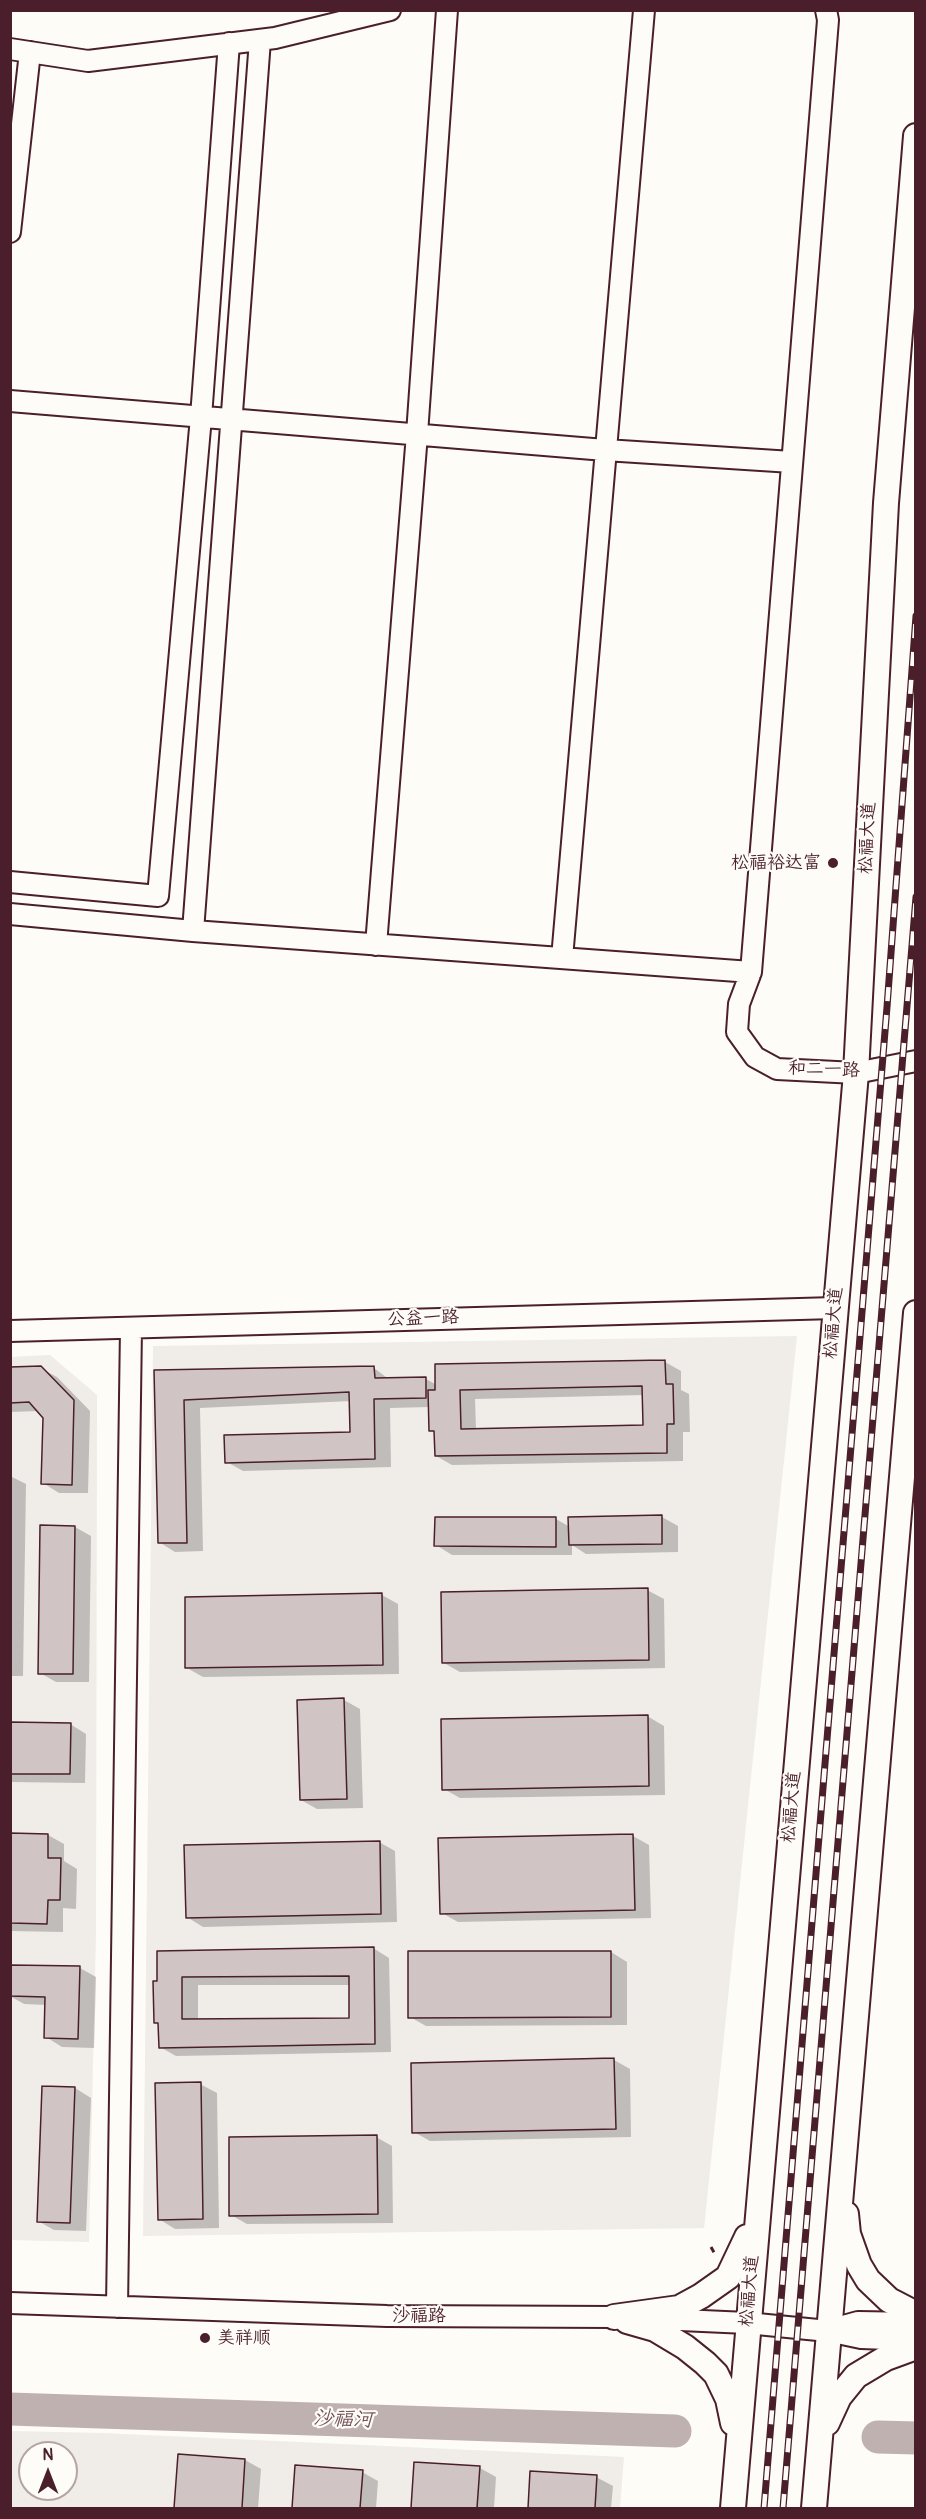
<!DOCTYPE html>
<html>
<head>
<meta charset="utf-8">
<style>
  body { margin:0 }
  #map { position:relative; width:926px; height:2519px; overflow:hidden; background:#fdfcf7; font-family:Pangolin,sans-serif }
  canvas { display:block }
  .frame { position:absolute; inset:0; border:12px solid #4a1f2b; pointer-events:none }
  .north { position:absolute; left:18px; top:2441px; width:60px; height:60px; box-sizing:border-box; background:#fdfcf7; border:2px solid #b5a4a5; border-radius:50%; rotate:0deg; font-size:16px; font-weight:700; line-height:24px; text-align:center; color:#4a1f2b }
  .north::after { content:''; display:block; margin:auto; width:21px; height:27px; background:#4a1f2b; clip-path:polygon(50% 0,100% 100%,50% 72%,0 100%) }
</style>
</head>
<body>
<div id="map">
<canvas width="926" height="2519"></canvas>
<div class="frame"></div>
<div class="north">N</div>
</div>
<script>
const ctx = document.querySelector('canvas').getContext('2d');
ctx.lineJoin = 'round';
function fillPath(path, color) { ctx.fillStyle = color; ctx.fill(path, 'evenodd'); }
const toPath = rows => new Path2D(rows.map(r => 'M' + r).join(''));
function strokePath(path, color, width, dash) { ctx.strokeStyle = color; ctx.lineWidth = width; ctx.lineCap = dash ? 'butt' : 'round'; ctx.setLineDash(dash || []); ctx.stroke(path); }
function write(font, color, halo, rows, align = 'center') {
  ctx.font = font + ' Pangolin,"LXGW WenKai TC",sans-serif'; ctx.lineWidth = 4.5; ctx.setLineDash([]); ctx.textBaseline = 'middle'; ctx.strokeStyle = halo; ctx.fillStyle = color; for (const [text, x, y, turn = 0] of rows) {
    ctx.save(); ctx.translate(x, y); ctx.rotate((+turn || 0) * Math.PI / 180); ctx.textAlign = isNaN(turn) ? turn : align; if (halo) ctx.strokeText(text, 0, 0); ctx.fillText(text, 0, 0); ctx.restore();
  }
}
fillPath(toPath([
  [797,1336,704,2228,143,2236,153,1346],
  [50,1355,97,1395,96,1932,89,2242,11,2240,10,1357],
  [10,2431,102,2433,624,2457,620,2508,11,2508],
  [30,2453,66,2453,66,2489,30,2489]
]), '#f0ece8');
fillPath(toPath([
  [665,1362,681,1371,681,1390,689,1394,690,1432,683,1432,683,1461,452,1465,436,1456,436,1433,430,1430,430,1407,390,1408,391,1467,243,1471,227,1462,351,1434,351,1401,200,1408,203,1551,175,1552,159,1542,156,1372,374,1368,390,1380,426,1379,437,1385],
  [644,1395,645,1427,476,1430,475,1399],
  [40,1368,57,1377,90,1411,88,1493,59,1493,43,1483,44,1417,39,1411,10,1412,10,1369],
  [10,1476,26,1484,23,1676,10,1676],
  [662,1517,678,1526,678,1552,586,1554,572,1545,572,1555,452,1555,436,1545,556,1519,570,1527],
  [75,1527,91,1536,89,1682,56,1682,40,1673],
  [647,1590,664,1599,665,1668,460,1672,444,1663],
  [382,1595,398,1604,399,1674,203,1677,187,1668],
  [344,1700,360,1709,363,1808,317,1809,301,1800],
  [647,1716,664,1726,665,1795,460,1798,444,1789],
  [10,1724,70,1724,86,1734,85,1783,10,1782],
  [10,1835,48,1835,64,1844,64,1861,77,1869,76,1909,63,1908,63,1932,10,1931],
  [633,1836,649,1845,651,1918,458,1922,442,1913],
  [379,1842,395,1851,397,1922,203,1927,187,1917],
  [373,1948,389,1958,391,2052,176,2056,160,2047,160,2025,156,2022,158,1952],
  [198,1985,351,1985,351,2020,198,2020],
  [611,1952,627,1962,627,2025,426,2026,410,2017],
  [10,1966,80,1968,96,1977,94,2048,62,2047,46,2037,47,2005,24,2004,10,1996],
  [614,2060,630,2069,631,2137,430,2141,414,2132],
  [200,2084,217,2093,219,2228,175,2229,159,2219],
  [43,2087,75,2088,91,2098,86,2231,54,2230,38,2221],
  [376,2137,392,2146,393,2223,247,2224,231,2215],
  [179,2455,245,2460,261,2469,258,2508,175,2508],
  [415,2463,480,2468,496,2477,494,2508,412,2508],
  [297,2467,362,2472,378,2481,376,2508,294,2508],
  [532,2472,596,2477,613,2486,611,2508,529,2508]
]), '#0003');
strokePath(toPath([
  [10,2409,675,2431],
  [878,2437,916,2438]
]), '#c0b1b1', 33);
const building = toPath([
  [665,1360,666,1384,673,1384,674,1424,667,1424,667,1453,435,1456,434,1431,429,1431,428,1390,435,1390,435,1364,665,1360],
  [642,1386,643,1425,461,1429,460,1390,642,1386],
  [41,1366,74,1400,72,1485,41,1484,43,1418,29,1402,10,1403,10,1367,41,1366],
  [374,1366,375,1378,426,1377,426,1398,374,1399,375,1459,225,1463,224,1435,350,1432,349,1392,184,1400,187,1543,158,1543,154,1370,374,1366],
  [662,1515,662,1544,569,1545,568,1517,662,1515],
  [435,1517,556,1517,556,1547,434,1546,435,1517],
  [40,1525,75,1526,73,1674,38,1674,40,1525],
  [648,1588,649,1660,442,1663,441,1592,648,1588],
  [382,1593,383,1665,185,1668,185,1597,382,1593],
  [344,1698,347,1799,300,1800,297,1700,344,1698],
  [648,1715,649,1786,442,1790,441,1719,648,1715],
  [10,1722,71,1723,70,1774,10,1774,10,1722],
  [10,1833,48,1834,48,1858,61,1858,60,1900,48,1900,47,1924,10,1923,10,1833],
  [633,1834,635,1910,440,1914,438,1838,633,1834],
  [380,1841,381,1914,186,1918,184,1845,380,1841],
  [374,1947,375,2044,159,2048,158,2023,154,2023,153,1981,157,1981,157,1951,374,1947],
  [349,1976,349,2018,182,2019,182,1977,349,1976],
  [408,1951,611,1951,611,2017,408,2018,408,1951],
  [10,1965,80,1966,78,2039,44,2038,45,1997,10,1996,10,1965],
  [614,2058,616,2129,412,2133,411,2063,614,2058],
  [201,2082,203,2219,158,2220,155,2083,201,2082],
  [42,2086,75,2087,70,2223,37,2222,42,2086],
  [377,2135,378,2214,229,2216,229,2137,377,2135],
  [178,2454,245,2459,242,2508,174,2508,178,2454],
  [414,2462,480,2466,477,2508,411,2508,414,2462],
  [295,2465,363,2470,360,2508,292,2508,295,2465],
  [530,2471,597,2475,595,2508,528,2508,530,2471]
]);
fillPath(building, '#d0c5c4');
strokePath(building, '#4a1f2b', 1.5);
const minor = toPath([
  [826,10,828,20,751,972,739,1004,737,1032,755,1057,777,1069,856,1073,916,1061],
  [10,49,88,61,275,38,390,10],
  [10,232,30,52],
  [10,401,605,450,792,462],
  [10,882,158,896,201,417,229,43],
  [10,914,193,931,751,972],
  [193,931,260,40],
  [376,945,417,434,447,10],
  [562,958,644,10],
  [10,1331,835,1308],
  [10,2303,387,2316,614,2317,747,2323,828,2331,861,2338,916,2340],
  [117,2307,131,1328],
  [829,2330,858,2322,916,2323]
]);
const major = toPath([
  [846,2214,848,2234,859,2265,868,2280,889,2300,916,2314],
  [614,2317,679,2308,701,2296,728,2277,747,2237],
  [627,2321,655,2329,685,2347,705,2363,716,2374,728,2399,733,2423],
  [827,2423,839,2397,856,2376,886,2358,916,2347],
  [733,2508,856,1073,886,503,916,136],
  [814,2508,916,1313]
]);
strokePath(minor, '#4a1f2b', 24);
strokePath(major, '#4a1f2b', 28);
strokePath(toPath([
  [711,2247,716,2256]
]), '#4a1f2b', 3, [6, 4.5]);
strokePath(minor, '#fdfcf7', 20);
strokePath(major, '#fdfcf7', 24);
const rail = toPath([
  [764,2508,887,1007,916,616],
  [783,2508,916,897]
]);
strokePath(rail, '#4a1f2b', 7);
strokePath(rail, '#fdfcf7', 4.5, [14]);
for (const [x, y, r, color] of [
  [833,863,6,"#4a1f2b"],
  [205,2338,6,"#4a1f2b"]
]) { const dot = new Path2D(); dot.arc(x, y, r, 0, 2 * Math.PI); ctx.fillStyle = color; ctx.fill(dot); strokePath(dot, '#fdfcf7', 2); }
write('18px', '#4a1f2b', '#fdfcf7', [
  ["松福大道",868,838,-87],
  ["和二一路",824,1070,2],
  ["公益一路",423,1319,-2],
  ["松福大道",834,1323,-85],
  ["松福大道",792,1807,-85],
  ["松福大道",750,2291,-85],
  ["沙福路",419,2316]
]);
write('18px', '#4a1f2b', '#fdfcf7', [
  ["松福裕达富",821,863],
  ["美祥顺",217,2338,"left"]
], 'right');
write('italic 20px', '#73525a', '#fdfcf7', [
  ["沙福河",343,2420,2]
]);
</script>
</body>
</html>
